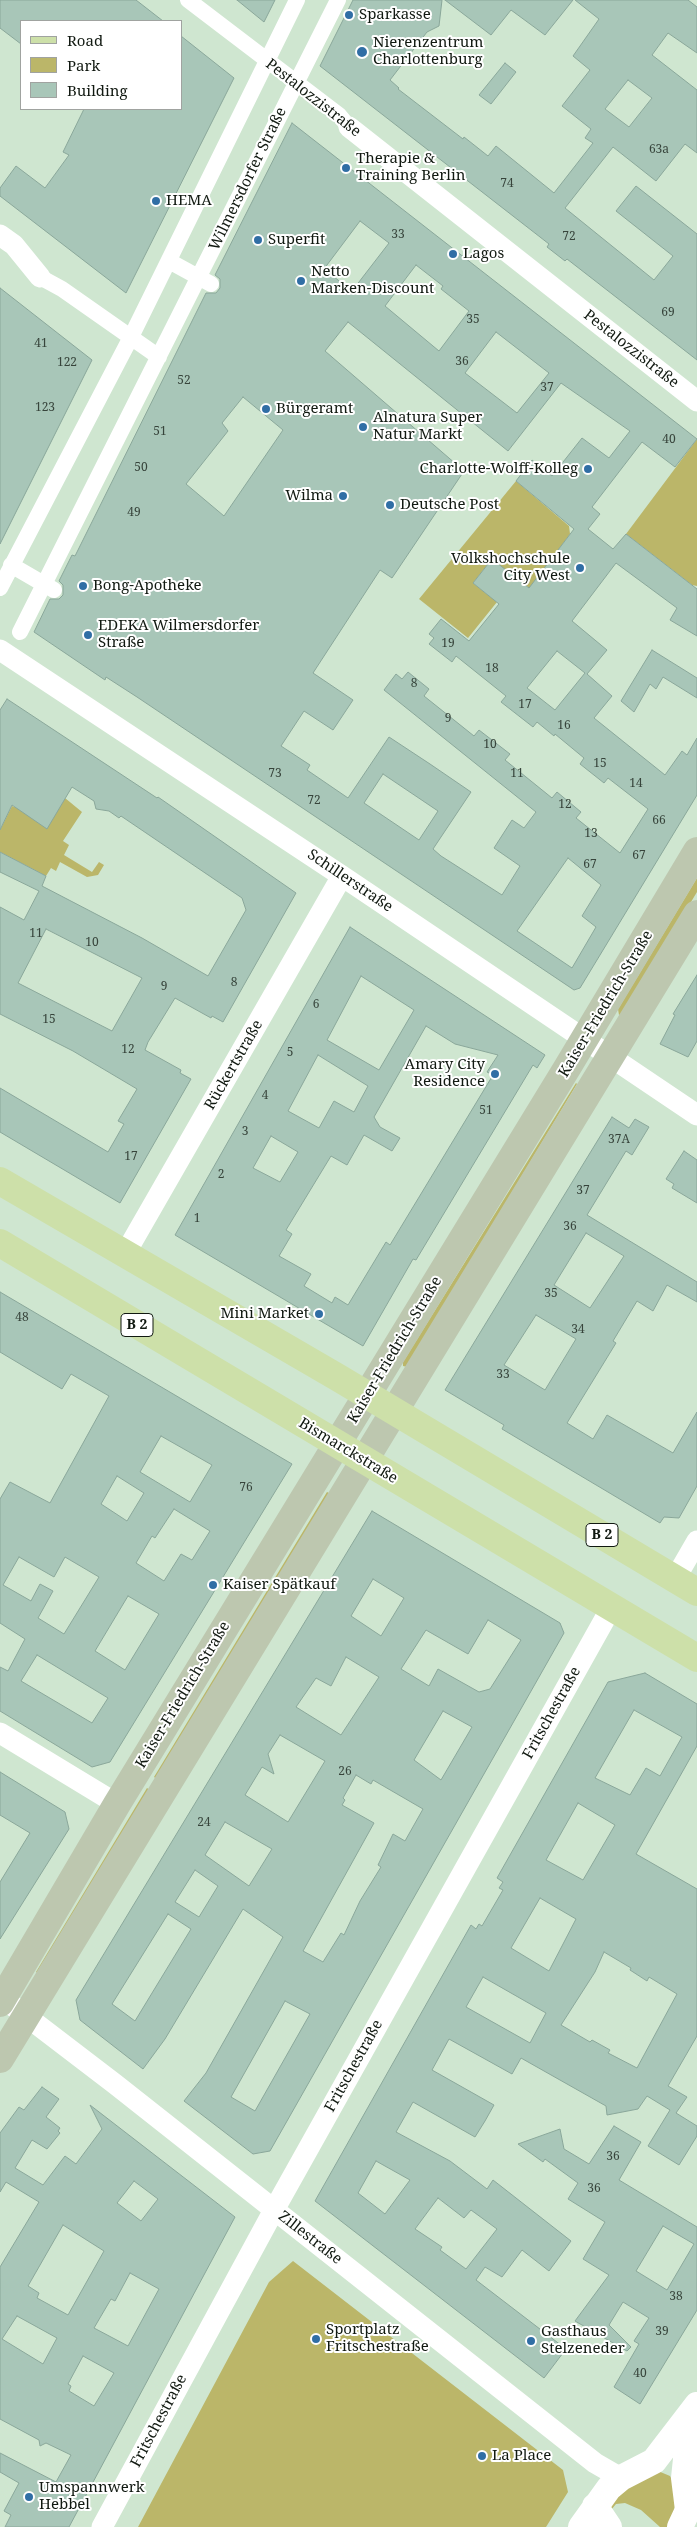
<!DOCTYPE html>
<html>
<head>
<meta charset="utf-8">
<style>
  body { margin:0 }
  #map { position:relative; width:697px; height:2527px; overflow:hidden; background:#cfe6d0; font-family:"Noto Serif",serif }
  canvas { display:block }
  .legend { position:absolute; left:20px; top:20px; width:162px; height:90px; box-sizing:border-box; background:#fff; border:1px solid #a0a3a0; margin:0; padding:6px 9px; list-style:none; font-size:15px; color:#111911 }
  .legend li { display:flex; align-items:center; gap:10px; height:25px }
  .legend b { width:25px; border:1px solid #a0a3a0 }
</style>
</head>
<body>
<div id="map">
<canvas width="697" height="2527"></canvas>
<ul class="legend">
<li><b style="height:6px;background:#cde0a9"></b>Road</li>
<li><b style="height:14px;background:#bbb669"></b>Park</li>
<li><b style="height:14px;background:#a8c6b8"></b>Building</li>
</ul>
</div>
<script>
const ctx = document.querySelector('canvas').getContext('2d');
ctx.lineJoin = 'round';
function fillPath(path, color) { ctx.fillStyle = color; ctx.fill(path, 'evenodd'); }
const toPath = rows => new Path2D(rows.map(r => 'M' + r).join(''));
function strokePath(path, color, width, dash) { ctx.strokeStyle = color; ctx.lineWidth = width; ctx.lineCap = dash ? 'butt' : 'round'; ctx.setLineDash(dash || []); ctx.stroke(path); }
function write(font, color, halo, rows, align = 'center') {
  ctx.font = font + ' "Noto Serif",serif'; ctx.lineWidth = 4; ctx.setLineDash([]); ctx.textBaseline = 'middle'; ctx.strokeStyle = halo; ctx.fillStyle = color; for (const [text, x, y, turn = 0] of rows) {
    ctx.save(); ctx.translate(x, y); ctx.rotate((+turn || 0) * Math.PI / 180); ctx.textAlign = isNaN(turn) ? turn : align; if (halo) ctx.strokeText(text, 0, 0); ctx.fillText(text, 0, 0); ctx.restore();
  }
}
fillPath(toPath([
  [697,439,697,586,692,585,626,534],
  [516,481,569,526,570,534,530,589,527,586,521,594,492,559,473,583,497,602,468,638,419,599],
  [65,798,82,812,63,841,69,845,64,855,92,872,99,862,104,865,98,875,87,877,60,862,56,871,51,868,46,876,0,852,0,830,12,806,17,808],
  [697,878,697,892,624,1013,619,1015,618,1009],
  [576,1083,577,1084,407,1367,403,1366,403,1362],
  [327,1492,331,1494,158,1780,154,1777],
  [147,1788,151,1791,40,1975,36,1972],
  [293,2261,563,2470,568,2492,546,2527,138,2527,269,2282],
  [658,2471,670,2476,674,2484,675,2506,671,2527,660,2527,641,2510,625,2503,616,2504,611,2510,612,2500,620,2490]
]), '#bbb669');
const building = toPath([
  [0,0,136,0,163,21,21,21,21,44,0,28,0,0],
  [237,0,275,0,264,22,237,0],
  [353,0,442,0,439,26,427,32,390,80,399,88,398,89,463,139,464,137,488,156,496,146,554,193,593,143,585,138,591,129,562,106,590,70,573,56,599,19,575,0,688,0,697,7,697,53,668,33,652,55,697,90,697,153,685,144,656,181,613,147,565,208,654,280,673,256,616,211,636,186,697,234,697,360,567,259,565,261,547,247,549,244,320,66,353,0],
  [628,80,652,98,629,127,605,109,628,80],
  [445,0,573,0,545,35,511,10,491,35,445,0],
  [181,36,234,78,126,293,0,196,0,188,16,166,45,188,69,155,63,152,84,109,181,109,181,36],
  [505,63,516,72,491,104,479,95,505,63],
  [292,123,697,439,675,467,642,442,592,507,600,514,588,529,613,549,626,534,697,589,697,636,670,620,677,608,616,563,572,621,607,650,587,674,612,696,594,718,665,775,682,751,687,755,697,738,697,795,580,988,574,990,137,697,106,677,105,680,34,632,50,599,59,599,63,595,63,585,59,581,72,555,75,556,206,293,216,293,220,288,220,279,215,275,292,123],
  [360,221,389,243,352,291,324,269,360,221],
  [416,265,443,286,441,289,469,311,439,351,385,306,416,265],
  [348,322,508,451,561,383,630,431,609,458,582,438,552,476,532,460,516,481,574,529,529,588,492,559,473,583,499,604,469,641,441,619,429,634,434,638,429,644,452,662,456,656,506,696,501,702,533,727,537,722,554,736,555,734,584,758,580,764,604,783,608,778,648,809,620,853,576,818,581,812,557,792,552,798,505,760,510,754,479,730,474,736,424,696,429,689,408,672,402,679,396,674,384,690,536,812,524,828,512,820,494,848,520,866,502,895,441,856,433,849,471,792,430,764,389,737,348,798,307,770,310,765,281,746,304,711,333,730,353,700,313,673,380,570,392,578,464,471,325,351,348,322],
  [496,332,549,373,517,413,465,373,496,332],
  [243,397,283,430,224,516,186,484,228,431,222,423,243,397],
  [557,651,585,673,555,710,527,688,557,651],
  [383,774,438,811,419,840,364,803,383,774],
  [568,858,601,885,582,916,596,927,572,968,517,931,568,858],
  [0,288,92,360,0,544,0,288],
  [652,650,697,678,697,698,663,677,656,689,650,684,634,712,621,701,652,650],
  [7,699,157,798,158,797,296,893,223,1022,212,1016,211,1018,175,998,148,1042,145,1050,181,1070,180,1073,191,1079,120,1203,0,1132,0,1088,108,1152,124,1124,118,1121,137,1089,73,1051,0,1014,0,907,24,920,39,891,0,872,0,852,46,876,42,886,142,938,208,976,246,910,242,898,121,816,119,818,109,811,96,809,94,801,72,787,47,829,12,805,0,830,0,710,7,699],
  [46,929,142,978,112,1031,18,983,46,929],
  [350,927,545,1055,537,1068,533,1065,416,1260,413,1259,363,1346,175,1235,350,927],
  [361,976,414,1010,379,1070,327,1040,361,976],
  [426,1026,455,1044,498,1055,487,1072,493,1075,390,1245,386,1242,348,1305,335,1297,332,1303,304,1286,311,1274,279,1256,292,1234,286,1230,331,1156,347,1165,364,1135,392,1151,400,1138,380,1127,374,1117,426,1026],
  [318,1055,368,1086,354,1112,334,1101,319,1128,288,1111,318,1055],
  [271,1136,298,1152,280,1182,253,1168,271,1136],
  [697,975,697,1041,688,1057,660,1044,675,1015,673,1014,697,975],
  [612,1117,629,1128,635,1119,649,1127,632,1155,626,1151,587,1215,697,1282,697,1302,667,1285,653,1311,637,1301,613,1341,616,1343,567,1423,593,1439,607,1415,673,1453,697,1412,697,1486,679,1518,664,1517,660,1523,502,1429,504,1425,445,1390,612,1117],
  [586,1233,624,1256,590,1308,554,1285,586,1233],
  [536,1315,576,1339,545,1390,504,1365,536,1315],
  [684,1151,697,1160,697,1203,672,1188,674,1184,666,1179,684,1151],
  [0,1292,292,1464,110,1762,92,1767,0,1711,0,1667,8,1671,25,1639,0,1623,0,1499,10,1482,50,1503,109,1396,71,1374,62,1389,0,1352,0,1292],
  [161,1436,212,1465,190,1502,140,1472,161,1436],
  [117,1476,144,1493,127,1521,101,1504,117,1476],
  [174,1509,210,1531,192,1560,181,1554,164,1581,136,1563,152,1536,155,1538,174,1509],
  [19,1557,54,1577,65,1557,99,1577,64,1634,38,1618,53,1591,40,1584,31,1601,3,1585,19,1557],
  [128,1596,159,1614,125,1670,95,1651,128,1596],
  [37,1655,108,1698,92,1723,21,1681,37,1655],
  [372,1511,560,1623,564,1633,270,2151,253,2154,184,2101,206,2073,283,1937,243,1909,165,2039,143,2069,80,2020,76,2000,372,1511],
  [373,1579,404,1598,381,1636,351,1616,373,1579],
  [488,1620,521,1640,490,1689,479,1692,438,1669,429,1686,401,1669,426,1630,468,1654,488,1620],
  [346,1657,379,1677,341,1735,296,1707,316,1678,331,1686,346,1657],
  [443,1711,472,1727,441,1780,414,1760,443,1711],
  [280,1735,325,1761,288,1822,245,1795,262,1767,274,1774,268,1754,280,1735],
  [356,1775,371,1784,373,1780,423,1809,405,1841,393,1834,378,1865,381,1867,360,1901,344,1935,341,1933,323,1962,303,1951,374,1823,342,1805,345,1800,343,1798,356,1775],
  [225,1822,272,1849,249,1886,205,1855,225,1822],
  [195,1870,218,1886,199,1917,175,1902,195,1870],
  [168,1914,191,1929,135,2021,112,2004,168,1914],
  [285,2001,310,2014,255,2111,231,2097,285,2001],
  [645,1673,697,1704,697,1746,636,1854,697,1889,697,2036,668,2086,687,2097,676,2113,697,2126,697,2136,679,2165,648,2146,670,2110,647,2096,638,2109,607,2115,606,2106,521,2058,512,2074,449,2039,432,2070,494,2105,485,2121,475,2137,413,2102,396,2132,450,2161,487,2189,493,2180,571,2241,549,2271,522,2250,502,2277,485,2267,476,2280,566,2349,544,2378,315,2201,471,1925,476,1929,479,1924,482,1926,503,1890,499,1888,503,1882,497,1878,608,1682,645,1673],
  [634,1710,682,1737,660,1776,646,1768,630,1795,595,1778,634,1710],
  [578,1803,615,1825,583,1880,546,1860,578,1803],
  [540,1898,576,1919,549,1971,511,1948,540,1898],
  [604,1952,631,1968,630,1970,647,1981,649,1977,677,1994,637,2068,608,2053,610,2050,592,2040,590,2042,561,2025,595,1972,604,1952],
  [483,1977,546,2013,530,2043,466,2007,483,1977],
  [376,2161,410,2180,385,2214,358,2193,376,2161],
  [438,2198,464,2218,471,2210,497,2229,466,2269,440,2250,442,2247,415,2229,438,2198],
  [0,1772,65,1812,69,1829,0,1939,0,1882,30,1833,0,1815,0,1772],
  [42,2087,59,2099,46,2117,60,2128,58,2131,60,2133,47,2149,32,2140,15,2168,43,2185,65,2156,76,2164,102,2129,90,2105,235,2217,69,2527,5,2527,11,2515,4,2511,19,2483,0,2472,0,2453,56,2482,71,2455,46,2443,40,2446,39,2440,0,2419,0,2267,39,2202,6,2182,0,2192,0,2133,19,2107,24,2110,42,2087],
  [134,2181,158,2199,141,2221,117,2203,134,2181],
  [63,2225,104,2251,68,2315,37,2298,39,2293,28,2286,63,2225],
  [130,2273,159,2289,128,2346,94,2328,111,2299,115,2301,130,2273],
  [17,2316,57,2338,43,2364,2,2339,17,2316],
  [83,2356,114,2373,94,2406,69,2391,71,2386,68,2384,83,2356],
  [614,2126,641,2142,619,2180,697,2227,697,2310,640,2404,614,2387,639,2344,634,2341,649,2318,623,2302,609,2325,631,2347,627,2351,575,2321,609,2275,583,2259,605,2222,568,2199,578,2183,545,2159,543,2162,518,2144,560,2129,564,2149,589,2164,614,2126],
  [663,2226,694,2244,667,2290,636,2271,663,2226]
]);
fillPath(building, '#a8c6b8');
strokePath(building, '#8aa79a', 1);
strokePath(toPath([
  [188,0,339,115,349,127],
  [169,261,211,284],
  [40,277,62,289,159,357],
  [11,565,54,590],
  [0,588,131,337,297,0],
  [20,632,338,0]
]), '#fff', 16);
strokePath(toPath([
  [349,127,697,401],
  [0,235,14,245,40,277],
  [0,650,342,876,697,1115],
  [125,1254,342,876],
  [675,1579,697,1541],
  [0,1733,117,1804],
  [0,1996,115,2084,595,2463,621,2478],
  [102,2527,274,2210,611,1608]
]), '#fff', 21);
strokePath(toPath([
  [595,2506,609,2527],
  [581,2527,609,2488,621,2478,654,2461,697,2405],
  [680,2527,688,2510,684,2478,686,2459,697,2436]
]), '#fff', 26);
strokePath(toPath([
  [0,2003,117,1804,567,1068,697,851],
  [0,2059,697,914]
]), '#bdc7af', 28);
strokePath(toPath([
  [0,1181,337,1377,697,1592],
  [0,1243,697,1658]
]), '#cde0a9', 28);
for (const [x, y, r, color] of [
  [349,15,5,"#306ea5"],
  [362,52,6,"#306ea5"],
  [346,168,5,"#306ea5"],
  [156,201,5,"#306ea5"],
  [258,240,5,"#306ea5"],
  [453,254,5,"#306ea5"],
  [301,281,5,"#306ea5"],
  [266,409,5,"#306ea5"],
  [363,427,5,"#306ea5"],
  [588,469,5,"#306ea5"],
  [343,496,5,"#306ea5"],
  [390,505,5,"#306ea5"],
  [580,568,5,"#306ea5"],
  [83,586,5,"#306ea5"],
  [88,635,5,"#306ea5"],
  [495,1074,5,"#306ea5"],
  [319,1314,5,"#306ea5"],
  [213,1585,5,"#306ea5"],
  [316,2339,5,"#306ea5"],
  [531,2341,5,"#306ea5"],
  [482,2456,5,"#306ea5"],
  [29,2497,5,"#306ea5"]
]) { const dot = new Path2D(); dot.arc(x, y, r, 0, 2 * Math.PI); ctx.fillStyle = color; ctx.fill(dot); strokePath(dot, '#fff', 2); }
write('12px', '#37443b', null, [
  ["63a",659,150],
  ["74",507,184],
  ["33",398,235],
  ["72",569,237],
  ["69",668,313],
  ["35",473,320],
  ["41",41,344],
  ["36",462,362],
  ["122",67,363],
  ["52",184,381],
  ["37",547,388],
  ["123",45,408],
  ["51",160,432],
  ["40",669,440],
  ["50",141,468],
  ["49",134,513],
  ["19",448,644],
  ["18",492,669],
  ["8",414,684],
  ["17",525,705],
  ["9",448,719],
  ["16",564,726],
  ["10",490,745],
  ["15",600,764],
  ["73",275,774],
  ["11",517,774],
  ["14",636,784],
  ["72",314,801],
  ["12",565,805],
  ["66",659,821],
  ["13",591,834],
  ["67",639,856],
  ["67",590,865],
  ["11",36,934],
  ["10",92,943],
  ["8",234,983],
  ["9",164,987],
  ["6",316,1005],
  ["15",49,1020],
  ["12",128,1050],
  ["5",290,1053],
  ["4",265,1096],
  ["51",486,1111],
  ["3",245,1132],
  ["37A",619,1140],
  ["17",131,1157],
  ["2",221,1175],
  ["37",583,1191],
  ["1",197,1219],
  ["36",570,1227],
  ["35",551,1294],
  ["48",22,1318],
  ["34",578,1330],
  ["33",503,1375],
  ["76",246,1488],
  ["26",345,1772],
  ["24",204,1823],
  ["36",613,2157],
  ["36",594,2189],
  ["38",676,2297],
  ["39",662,2332],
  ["40",640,2374]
]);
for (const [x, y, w] of [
  [137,1325,32],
  [602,1535,32]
]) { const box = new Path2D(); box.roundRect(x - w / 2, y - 11.5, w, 23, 4); ctx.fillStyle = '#fff'; ctx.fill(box); strokePath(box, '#111911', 1); }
write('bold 14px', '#111911', null, [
  ["B 2",137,1325],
  ["B 2",602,1535]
]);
write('15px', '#111911', '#fff', [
  ["Sparkasse",359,15],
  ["Nierenzentrum",373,43],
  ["Charlottenburg",373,60],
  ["Therapie &",356,159],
  ["Training Berlin",356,176],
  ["HEMA",166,201],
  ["Superfit",268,240],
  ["Lagos",463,254],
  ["Netto",311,272],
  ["Marken-Discount",311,289],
  ["Bürgeramt",276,409],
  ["Alnatura Super",373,418],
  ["Natur Markt",373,435],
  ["Charlotte-Wolff-Kolleg",578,469,"right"],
  ["Wilma",333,496,"right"],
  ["Deutsche Post",400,505],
  ["Volkshochschule",570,559,"right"],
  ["City West",570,576,"right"],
  ["Bong-Apotheke",93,586],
  ["EDEKA Wilmersdorfer",98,626],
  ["Straße",98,643],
  ["Amary City",485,1065,"right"],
  ["Residence",485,1082,"right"],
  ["Mini Market",309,1314,"right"],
  ["Kaiser Spätkauf",223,1585],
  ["Sportplatz",326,2330],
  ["Fritschestraße",326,2347],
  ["Gasthaus",541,2332],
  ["Stelzeneder",541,2349],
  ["La Place",492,2456],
  ["Umspannwerk",39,2488],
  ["Hebbel",39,2505]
], 'left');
write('15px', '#111911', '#fff', [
  ["Pestalozzistraße",313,98,38],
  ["Wilmersdorfer Straße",248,179,-64],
  ["Pestalozzistraße",631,349,38],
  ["Schillerstraße",350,881,34],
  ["Kaiser-Friedrich-Straße",606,1004,-59],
  ["Rückertstraße",234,1065,-60],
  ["Kaiser-Friedrich-Straße",395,1350,-59],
  ["Bismarckstraße",348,1451,31],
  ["Kaiser-Friedrich-Straße",183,1695,-59],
  ["Fritschestraße",552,1713,-61],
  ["Fritschestraße",354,2066,-61],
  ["Zillestraße",310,2238,38],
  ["Fritschestraße",159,2421,-62]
]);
</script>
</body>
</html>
